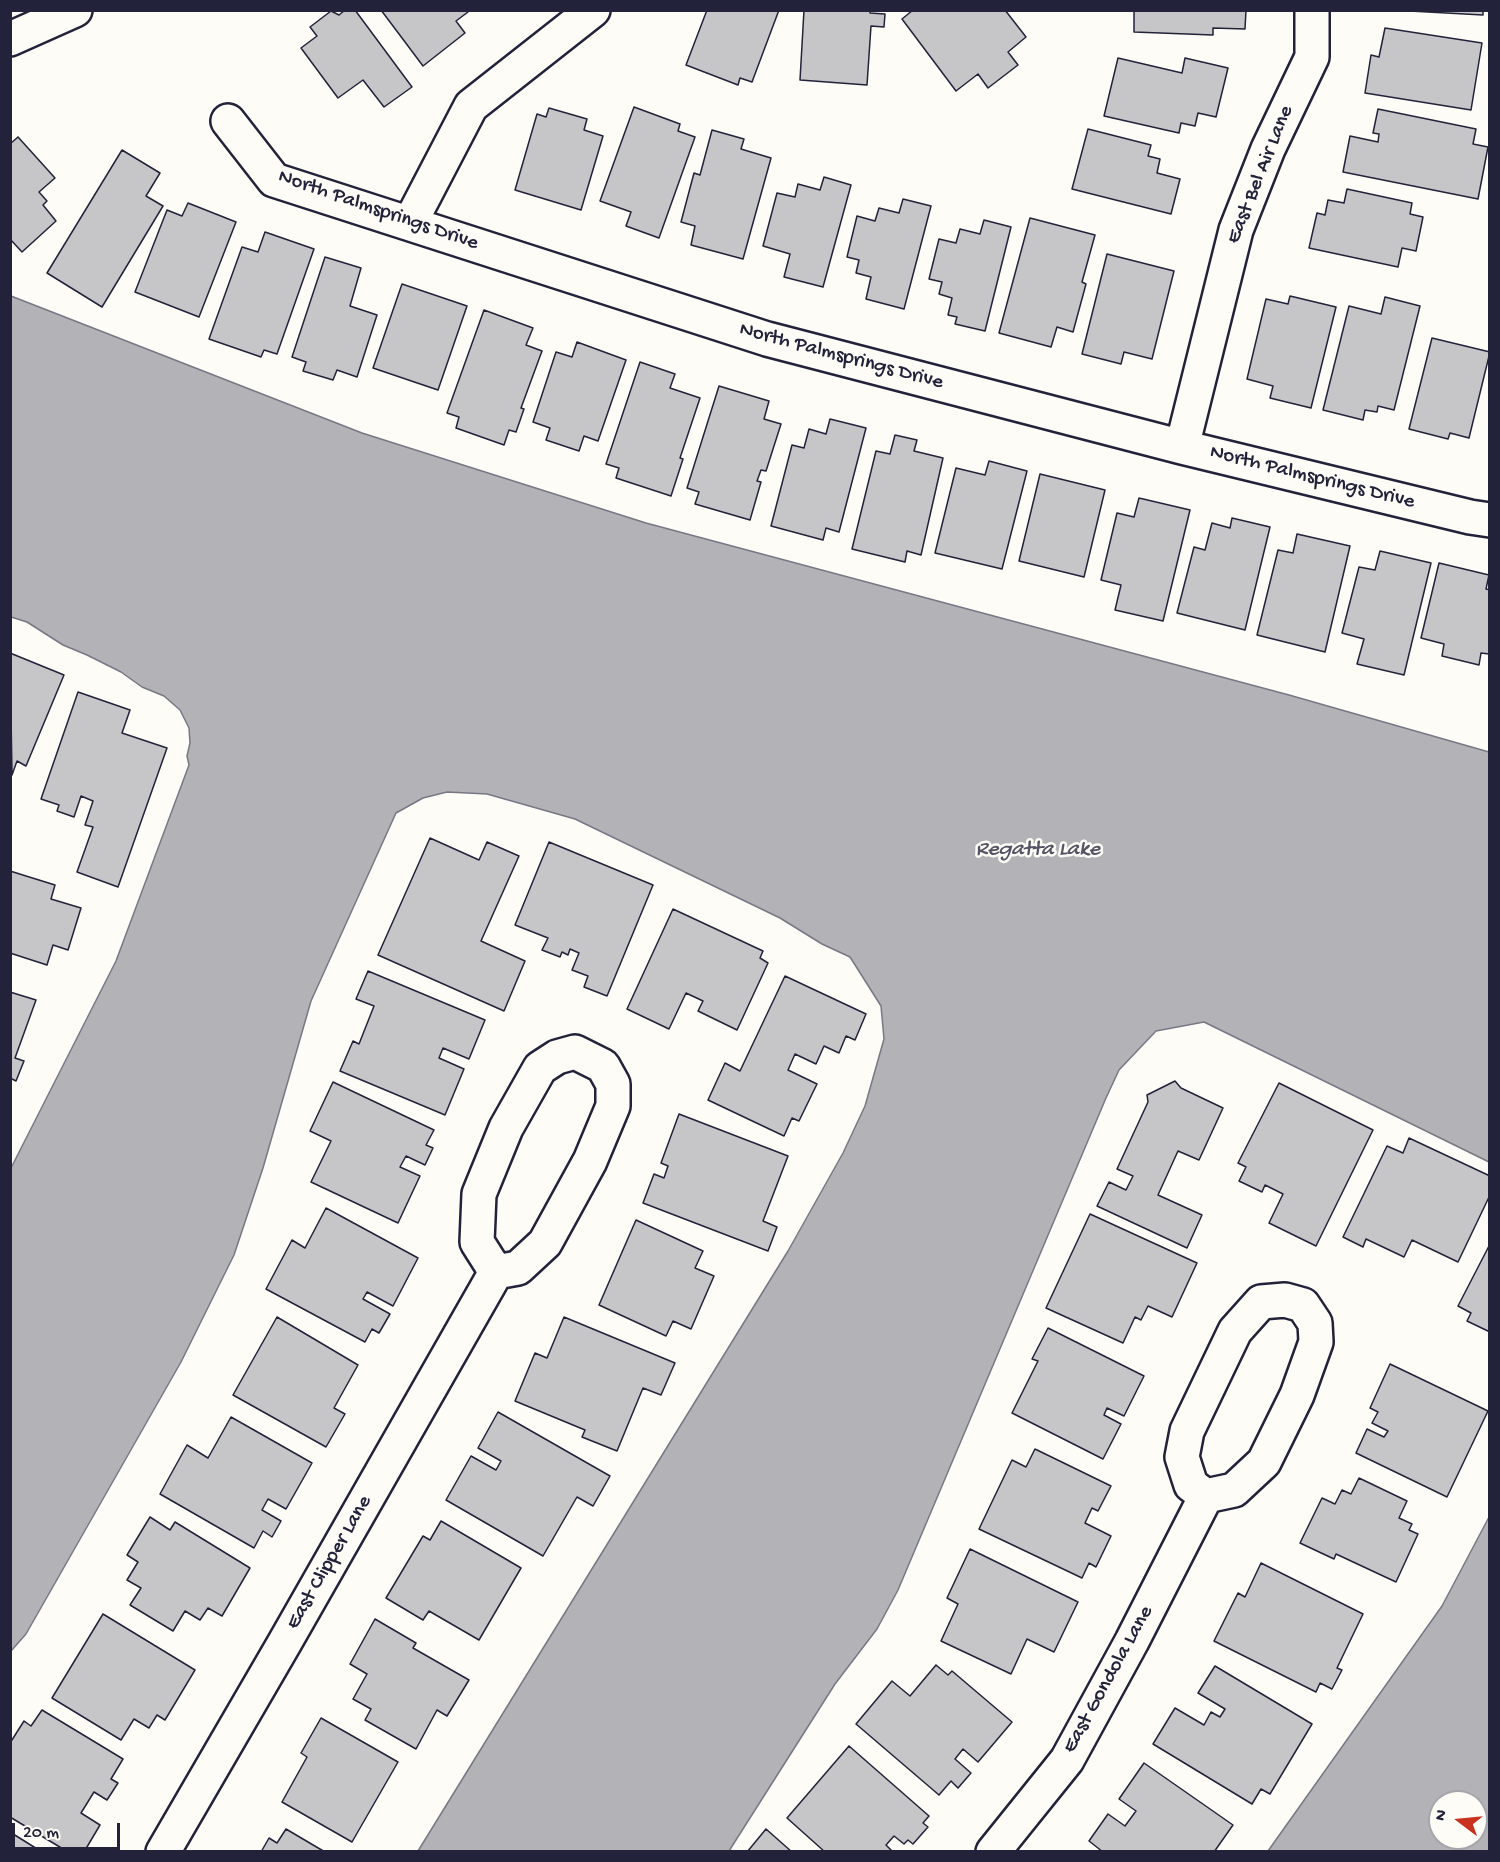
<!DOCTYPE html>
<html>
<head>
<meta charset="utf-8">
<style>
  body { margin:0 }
  #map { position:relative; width:1500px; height:1862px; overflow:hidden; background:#fdfcf7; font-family:"Gochi Hand",sans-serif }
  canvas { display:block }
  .frame { position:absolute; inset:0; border:12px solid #22223b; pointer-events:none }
  .north { position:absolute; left:1428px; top:1790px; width:60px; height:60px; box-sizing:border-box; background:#fdfcf7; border:2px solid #a5a5ac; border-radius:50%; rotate:286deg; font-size:16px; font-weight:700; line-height:24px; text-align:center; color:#22223b }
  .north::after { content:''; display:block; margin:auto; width:21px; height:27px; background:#c8321e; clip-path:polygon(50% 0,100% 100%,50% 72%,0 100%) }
  .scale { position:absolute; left:12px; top:1823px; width:108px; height:27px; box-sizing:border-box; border:3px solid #22223b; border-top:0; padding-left:8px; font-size:18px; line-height:21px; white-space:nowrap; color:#22223b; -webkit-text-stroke:4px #fdfcf7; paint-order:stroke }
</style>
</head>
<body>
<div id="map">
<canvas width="1500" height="1862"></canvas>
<div class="frame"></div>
<div class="north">N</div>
<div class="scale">20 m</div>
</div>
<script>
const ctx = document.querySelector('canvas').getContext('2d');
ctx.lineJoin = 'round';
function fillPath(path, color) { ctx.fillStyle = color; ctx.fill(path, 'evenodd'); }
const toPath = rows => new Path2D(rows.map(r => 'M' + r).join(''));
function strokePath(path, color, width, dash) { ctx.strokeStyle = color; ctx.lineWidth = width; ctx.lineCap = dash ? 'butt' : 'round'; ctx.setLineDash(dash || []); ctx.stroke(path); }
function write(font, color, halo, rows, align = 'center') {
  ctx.font = font + ' "Gochi Hand",sans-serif'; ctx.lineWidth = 5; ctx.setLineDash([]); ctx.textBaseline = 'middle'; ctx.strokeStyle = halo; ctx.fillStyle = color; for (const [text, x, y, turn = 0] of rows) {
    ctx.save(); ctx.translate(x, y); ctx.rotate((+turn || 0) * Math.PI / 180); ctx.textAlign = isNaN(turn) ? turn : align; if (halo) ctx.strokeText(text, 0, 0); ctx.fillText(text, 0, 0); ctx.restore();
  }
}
const water = toPath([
  [11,296,362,433,646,523,1289,695,1489,752,1489,1162,1204,1022,1156,1031,1119,1070,1106,1098,898,1590,877,1629,835,1684,729,1851,418,1851,788,1251,843,1153,865,1106,884,1039,881,1006,850,957,822,944,780,918,575,819,487,794,447,792,423,798,396,813,311,1001,263,1168,234,1255,181,1362,26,1634,11,1651,11,1168,116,961,189,765,187,756,190,743,189,728,180,710,164,696,142,687,121,672,87,655,63,645,27,622,11,617,11,296],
  [1489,1517,1489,1851,1268,1851,1442,1606,1489,1517],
  [1440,1802,1476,1802,1476,1838,1440,1838,1440,1802]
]);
fillPath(water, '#b2b2b7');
strokePath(water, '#787885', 1.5);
const building = toPath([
  [345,10,355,10,412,87,384,107,363,80,338,98,301,48,317,36,310,27,331,11,339,15,345,10],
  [381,10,466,10,468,12,456,21,465,33,423,66,381,10],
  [707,10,779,10,752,82,740,78,738,85,686,65,707,10],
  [804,10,870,10,870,13,885,14,884,27,871,26,867,85,800,80,804,10],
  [913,10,1005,10,1026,37,1008,52,1018,65,988,88,978,74,956,91,902,19,913,10],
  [1246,10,1245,29,1213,28,1213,35,1134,32,1134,10,1246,10],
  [1391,10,1483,10,1483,15,1391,10],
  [1385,28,1482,43,1471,110,1365,93,1371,55,1379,57,1385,28],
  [1118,58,1182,73,1185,58,1228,68,1216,117,1198,113,1195,126,1181,123,1179,133,1104,116,1118,58],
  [634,107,680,124,678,131,695,137,659,238,626,226,631,212,600,201,634,107],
  [549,108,587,119,584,130,603,136,581,210,515,190,537,114,546,117,549,108],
  [1378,109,1476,129,1473,144,1488,147,1478,199,1343,172,1350,136,1378,142,1379,134,1373,133,1378,109],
  [1088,129,1151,145,1148,156,1160,159,1157,173,1180,179,1171,214,1072,189,1088,129],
  [712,130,744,139,741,149,771,158,743,259,691,245,695,226,681,222,694,173,700,175,712,130],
  [18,137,55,178,39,192,47,201,43,205,56,221,22,252,10,239,10,144,18,137],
  [122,150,160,173,146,196,163,206,102,307,47,273,122,150],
  [824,177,851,185,823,287,784,277,790,254,763,246,777,193,795,197,798,184,820,190,824,177],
  [1347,189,1412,203,1410,214,1423,217,1416,251,1402,248,1398,267,1309,248,1317,213,1325,215,1328,200,1344,203,1347,189],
  [903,199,931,206,904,309,866,299,871,277,856,273,859,260,847,257,857,216,875,221,879,208,899,213,903,199],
  [188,203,236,222,199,317,135,292,167,210,182,216,188,203],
  [1030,218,1095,235,1082,282,1086,284,1073,332,1057,327,1051,347,999,333,1030,218],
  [984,220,1011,227,985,331,955,324,957,317,948,315,952,298,939,294,942,282,929,279,939,239,956,243,960,229,980,234,984,220],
  [265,232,314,249,277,354,264,350,261,357,209,339,242,247,258,252,265,232],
  [1107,254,1174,271,1152,359,1124,352,1121,364,1082,354,1107,254],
  [325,257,361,268,350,306,377,315,357,377,337,370,333,380,303,371,306,362,292,357,325,257],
  [402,284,467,306,438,390,373,368,402,284],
  [1290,296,1336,307,1311,408,1270,398,1273,386,1247,379,1266,299,1288,304,1290,296],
  [1385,297,1420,306,1394,410,1378,406,1377,412,1365,410,1363,420,1323,410,1349,306,1381,314,1385,297],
  [484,310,533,328,526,345,542,351,521,408,524,409,516,432,509,430,504,445,456,428,459,417,447,413,484,310],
  [1432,338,1490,352,1469,438,1450,433,1448,439,1409,429,1432,338],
  [577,342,626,360,598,441,584,436,579,451,546,440,550,428,533,422,556,352,572,357,577,342],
  [640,362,675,374,670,388,700,398,680,458,683,459,671,496,616,478,619,468,606,464,640,362],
  [719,386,769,401,764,419,781,424,766,471,761,470,757,481,761,482,750,520,695,504,699,492,687,488,719,386],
  [830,419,866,428,839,532,826,528,823,540,771,526,792,445,804,448,809,429,826,434,830,419],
  [895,435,917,440,914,451,943,458,921,555,907,551,905,562,852,549,876,451,890,454,895,435],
  [989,461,1027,471,1002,569,935,553,956,468,985,475,989,461],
  [1040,474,1105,490,1084,577,1019,561,1040,474],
  [1139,498,1190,510,1163,621,1115,610,1121,585,1101,580,1117,513,1134,517,1139,498],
  [1232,518,1270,527,1245,630,1177,613,1194,547,1205,550,1212,523,1230,528,1232,518],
  [1297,534,1350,546,1325,652,1257,635,1278,550,1293,553,1297,534],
  [1380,551,1431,563,1404,675,1357,664,1364,639,1342,633,1359,567,1375,570,1380,551],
  [1439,563,1489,575,1486,589,1490,590,1490,650,1489,654,1481,653,1479,665,1442,656,1444,644,1421,638,1439,563],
  [10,653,64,675,26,766,17,761,12,775,10,653],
  [78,692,130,710,122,733,167,748,118,887,77,872,93,827,85,825,93,801,81,796,74,817,57,811,59,805,41,799,78,692],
  [430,838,479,860,487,842,519,856,481,941,525,961,504,1011,378,955,430,838],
  [549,842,653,885,607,996,584,987,588,976,572,970,579,953,570,949,568,955,562,952,560,957,542,950,548,938,515,925,549,842],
  [10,871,55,885,51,899,81,908,68,950,53,945,47,965,10,953,10,871],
  [673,909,763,951,760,958,768,963,737,1030,698,1011,703,1001,686,993,669,1029,627,1009,673,909],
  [368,971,485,1020,469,1059,443,1048,439,1058,464,1069,445,1115,340,1071,353,1041,359,1044,374,1006,356,999,368,971],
  [785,976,866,1014,855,1040,846,1036,839,1053,824,1046,816,1064,795,1054,788,1070,817,1084,799,1121,792,1118,784,1136,708,1100,725,1063,740,1071,785,976],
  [10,992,36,1000,15,1058,24,1061,16,1081,10,1078,10,992],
  [1175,1081,1181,1088,1223,1108,1199,1160,1178,1151,1158,1195,1202,1215,1187,1248,1097,1206,1109,1182,1126,1190,1133,1176,1117,1169,1148,1102,1147,1095,1175,1081],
  [333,1082,434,1130,426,1145,433,1148,425,1165,406,1156,400,1167,420,1176,398,1223,311,1182,331,1141,310,1131,333,1082],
  [1279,1083,1373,1130,1316,1246,1269,1223,1283,1194,1265,1185,1262,1192,1239,1181,1246,1167,1238,1163,1279,1083],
  [679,1114,788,1156,763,1221,777,1227,768,1251,643,1203,654,1174,664,1178,668,1166,661,1163,679,1114],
  [1409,1138,1490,1176,1490,1195,1458,1262,1412,1240,1404,1257,1366,1239,1363,1247,1343,1237,1387,1146,1403,1153,1409,1138],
  [326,1208,418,1258,393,1306,367,1292,363,1299,390,1314,379,1333,372,1329,365,1342,266,1289,292,1240,305,1248,326,1208],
  [1090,1214,1197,1263,1172,1317,1148,1306,1141,1320,1135,1317,1123,1343,1046,1308,1090,1214],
  [636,1220,703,1251,695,1268,714,1276,691,1329,673,1321,666,1336,599,1305,636,1220],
  [1490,1244,1490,1332,1467,1321,1471,1313,1458,1306,1490,1244],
  [277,1317,358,1365,334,1408,345,1414,326,1447,233,1395,277,1317],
  [564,1317,675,1363,661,1395,643,1388,617,1451,582,1437,585,1430,515,1401,535,1353,547,1358,564,1317],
  [1048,1328,1144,1376,1124,1416,1107,1408,1104,1415,1121,1424,1103,1459,1012,1413,1038,1361,1032,1359,1048,1328],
  [1390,1364,1488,1411,1447,1497,1356,1453,1367,1429,1384,1437,1388,1431,1372,1423,1378,1412,1370,1408,1390,1364],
  [498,1412,610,1476,593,1506,577,1497,543,1556,446,1500,471,1456,496,1470,501,1461,478,1448,498,1412],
  [231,1417,312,1463,286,1509,268,1499,262,1510,281,1521,272,1537,263,1531,254,1548,160,1494,187,1445,208,1458,231,1417],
  [1035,1449,1111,1486,1098,1511,1092,1508,1085,1523,1111,1536,1096,1567,1089,1563,1082,1578,979,1529,1012,1460,1026,1467,1035,1449],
  [1359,1478,1407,1501,1399,1518,1412,1524,1409,1530,1418,1534,1396,1582,1336,1554,1334,1559,1300,1543,1322,1498,1335,1504,1342,1490,1351,1494,1359,1478],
  [150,1517,170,1530,175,1522,250,1568,222,1616,208,1608,200,1620,185,1611,173,1631,130,1605,141,1588,127,1580,138,1562,127,1555,150,1517],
  [441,1521,521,1568,479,1640,429,1611,423,1620,386,1598,423,1536,430,1540,441,1521],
  [970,1549,1078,1602,1054,1652,1027,1639,1011,1674,941,1641,958,1604,947,1598,970,1549],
  [1261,1563,1363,1614,1337,1668,1342,1670,1332,1689,1320,1683,1316,1692,1214,1641,1238,1593,1245,1597,1261,1563],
  [103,1614,195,1670,165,1720,157,1715,149,1728,134,1719,121,1740,52,1698,103,1614],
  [375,1619,416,1643,413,1648,469,1680,447,1716,437,1710,416,1749,365,1720,371,1709,353,1699,367,1674,350,1664,375,1619],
  [936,1665,948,1675,952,1671,1012,1722,978,1762,963,1749,955,1759,971,1773,958,1788,951,1781,939,1795,856,1724,892,1681,910,1696,936,1665],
  [1215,1666,1312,1724,1270,1794,1261,1789,1252,1804,1153,1744,1175,1708,1204,1725,1211,1712,1220,1717,1225,1709,1198,1693,1215,1666],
  [42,1710,123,1759,111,1779,118,1783,107,1800,94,1792,81,1813,100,1825,84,1852,68,1852,10,1817,10,1743,24,1721,31,1726,42,1710],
  [321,1718,398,1762,352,1842,282,1802,307,1757,301,1753,321,1718],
  [849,1746,929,1816,923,1823,928,1827,913,1844,908,1840,904,1844,894,1836,886,1845,893,1852,825,1852,787,1818,849,1746],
  [1144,1763,1233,1825,1214,1852,1103,1852,1089,1841,1108,1814,1125,1826,1136,1811,1119,1799,1144,1763],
  [286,1829,325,1852,261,1852,269,1838,277,1843,286,1829],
  [766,1829,792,1852,747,1852,766,1829],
  [10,1832,42,1852,10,1852,10,1832]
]);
fillPath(building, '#c6c6c8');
strokePath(building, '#22223b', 1.5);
const minor = toPath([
  [228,121,274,180,767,339,1182,447,1470,517,1490,520],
  [410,223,471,106,593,10],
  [1182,447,1236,230,1268,149,1312,57,1312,10],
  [163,1852,285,1642,496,1272,518,1268,545,1243,590,1161,613,1106,613,1084,603,1066,575,1052,557,1057,540,1068,506,1128,479,1194,477,1242,496,1272],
  [993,1852,1067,1760,1132,1641,1206,1496,1234,1490,1264,1462,1297,1395,1316,1342,1315,1323,1303,1305,1285,1300,1261,1302,1235,1331,1187,1431,1182,1457,1191,1485,1206,1496]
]);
const tertiary = toPath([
  [10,39,75,10]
]);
strokePath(minor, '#22223b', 38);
strokePath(tertiary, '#22223b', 38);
strokePath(minor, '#fdfcf7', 33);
strokePath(tertiary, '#fdfcf7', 33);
write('21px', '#22223b', '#fdfcf7', [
  ["East Bel Air Lane",1261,175,-68],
  ["North Palmsprings Drive",378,211,19],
  ["North Palmsprings Drive",841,357,15],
  ["North Palmsprings Drive",1312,478,14],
  ["East Clipper Lane",330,1563,-60],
  ["East Gondola Lane",1109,1680,-61]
]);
write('italic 22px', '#545466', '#fdfcf7', [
  ["Regatta Lake",1038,851]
]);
</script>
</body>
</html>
